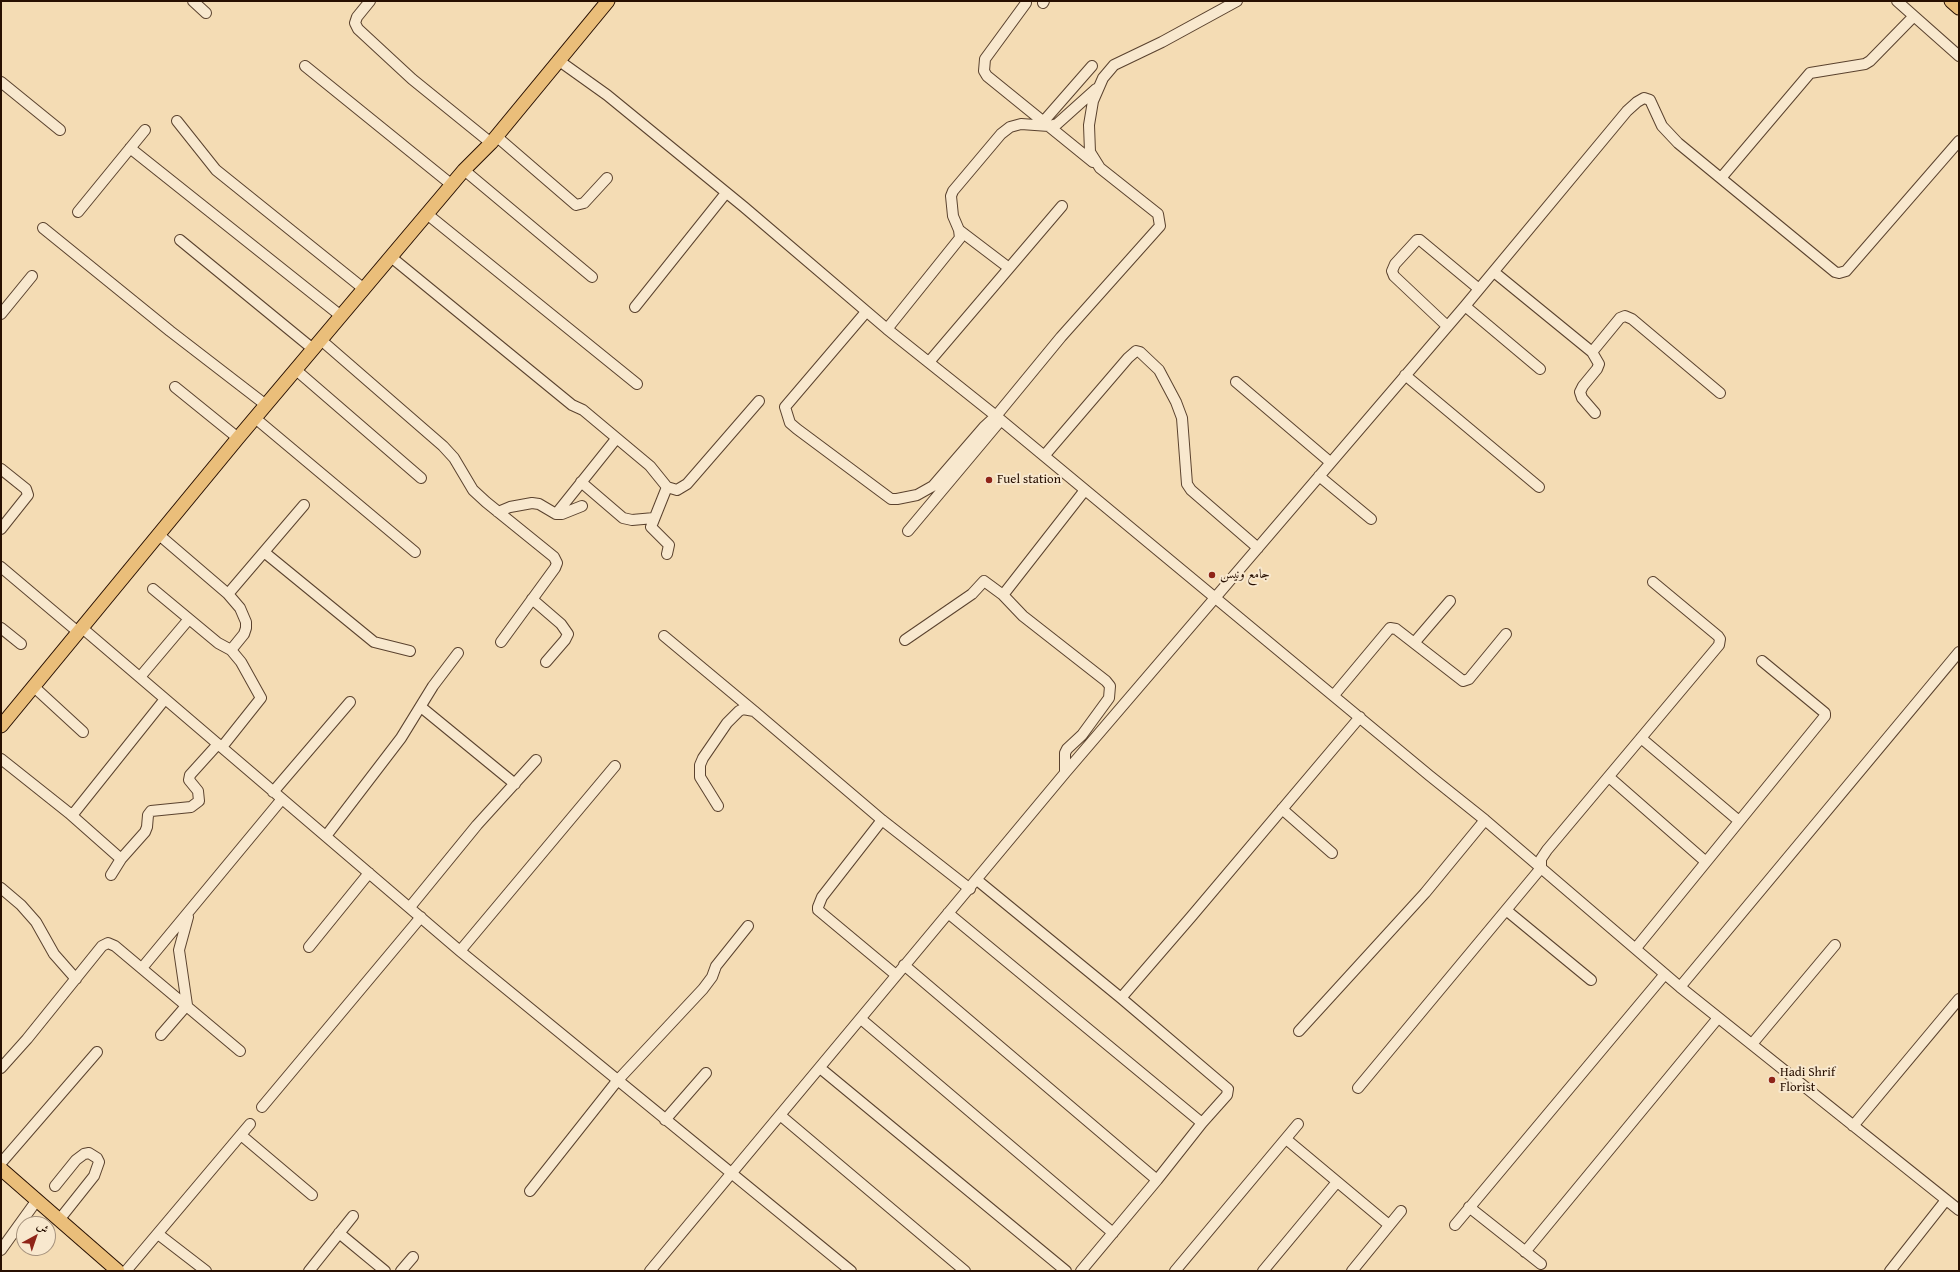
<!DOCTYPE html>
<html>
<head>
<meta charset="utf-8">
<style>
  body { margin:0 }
  #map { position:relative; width:1960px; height:1272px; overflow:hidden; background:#f4dcb4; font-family:"Gentium Book Plus",Amiri,serif }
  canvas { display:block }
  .frame { position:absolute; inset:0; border:2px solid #270f01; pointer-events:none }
  .north { position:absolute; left:16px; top:1216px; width:40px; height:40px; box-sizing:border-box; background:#f8e8ce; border:1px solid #a4917c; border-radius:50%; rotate:40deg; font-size:11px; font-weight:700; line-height:16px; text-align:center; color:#270f01 }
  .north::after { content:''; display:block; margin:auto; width:14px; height:18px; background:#8f2418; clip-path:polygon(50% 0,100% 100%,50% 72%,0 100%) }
</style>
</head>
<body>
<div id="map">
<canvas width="1960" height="1272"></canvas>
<div class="frame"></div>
<div class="north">ش</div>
</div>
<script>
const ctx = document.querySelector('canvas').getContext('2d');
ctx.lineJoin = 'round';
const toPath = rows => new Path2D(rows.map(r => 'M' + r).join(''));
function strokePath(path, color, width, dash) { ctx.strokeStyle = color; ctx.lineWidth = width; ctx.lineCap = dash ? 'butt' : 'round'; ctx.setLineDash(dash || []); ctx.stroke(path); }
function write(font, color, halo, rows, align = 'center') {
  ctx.font = font + ' "Gentium Book Plus",Amiri,serif'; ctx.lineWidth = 4; ctx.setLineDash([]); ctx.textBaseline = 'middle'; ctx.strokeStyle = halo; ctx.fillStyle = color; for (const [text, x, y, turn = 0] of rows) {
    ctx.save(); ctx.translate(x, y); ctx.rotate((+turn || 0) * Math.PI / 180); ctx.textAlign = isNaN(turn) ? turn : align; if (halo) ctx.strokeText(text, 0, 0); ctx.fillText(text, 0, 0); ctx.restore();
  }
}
const minor = toPath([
  [193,1,206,13],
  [370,1,357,17,355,23,358,29,412,79,491,143],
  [1897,1,1959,56],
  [1026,3,985,59,984,71,987,76,1093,162],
  [1043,3,1044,1],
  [558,60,607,95,744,207,887,329,996,416,1430,776,1485,820,1680,987,1959,1210],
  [305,66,452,185],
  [1,82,60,130],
  [177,121,216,170,364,289],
  [1043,122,1092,66],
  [496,136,576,205,584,203,607,178],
  [130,148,341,316],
  [464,170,592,277],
  [1721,178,1810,73,1865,64,1870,61,1914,16],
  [78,212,145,130],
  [427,214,637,384],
  [43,228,170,331,266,405],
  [959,230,1009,268],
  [180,240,313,349],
  [391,257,572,405,583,410,650,466,667,487,677,490,687,484,759,401],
  [1494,272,1592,352,1620,318,1625,316,1632,319,1720,393],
  [1465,306,1540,369],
  [635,307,726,193],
  [866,312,785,407,790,423,797,429,891,499,897,499,917,495,933,486,984,427,996,416,1061,337,1160,226,1158,214,1100,168,1090,152,1089,125,1093,101,1103,78,1114,65,1162,42,1237,1],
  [1,314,32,276],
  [1447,326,1394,276,1392,271,1395,264,1417,240,1420,240,1479,289],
  [887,329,960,238,959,230,953,216,951,196,953,191,1001,134,1010,127,1021,124,1049,126,1057,124,1096,89],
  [321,340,443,446,454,458,473,490,486,502,554,557,557,563,555,568,501,642],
  [1592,352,1599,364,1597,369,1583,386,1580,392,1582,398,1595,413],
  [929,362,1062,206],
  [296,370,421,478],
  [1405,375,1539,487],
  [1236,382,1330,462],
  [175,387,238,438],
  [255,418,415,552],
  [1044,456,1128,358,1136,351,1140,352,1159,370,1176,402,1182,418,1187,484,1191,490,1258,548],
  [1,469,26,489,28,495,1,529],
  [1319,476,1371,519],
  [581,482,623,518,632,520,654,518],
  [498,512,510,507,532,503,539,504,556,514,562,514,582,506],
  [556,514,616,439],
  [908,531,1001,420],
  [158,534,228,594,240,608,246,622,246,628,244,634,231,650],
  [264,552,374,642,410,651],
  [667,554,669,545,651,527,667,487],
  [1,567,78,632],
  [153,589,218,643,231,650,241,662,261,698,222,747],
  [228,594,304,505],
  [1003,595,1085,490],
  [532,599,561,624,568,634,565,640,546,662],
  [81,627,460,951,851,1271],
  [1,628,21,644],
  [664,636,754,711],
  [905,640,972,594,984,581,1003,595,1023,616,1106,681,1110,686,1109,698,1082,735,1067,749,1065,753,1065,773],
  [1414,643,1450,601],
  [140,677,189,619],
  [33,686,83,732],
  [1334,695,1390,628,1396,629,1463,681,1469,679,1506,634],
  [421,707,515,784],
  [1641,738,1739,821],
  [1,759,69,813,74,813,165,699],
  [1609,777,1706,862],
  [273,792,350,702],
  [718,806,700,777,700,765,703,758,727,723,739,711,743,709,754,711,882,820,970,889],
  [1282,809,1332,853],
  [69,813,121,859],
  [882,820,822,897,818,907,818,910,896,975],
  [326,836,401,738,433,686,458,653],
  [111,875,121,859,145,832,147,827,148,815,151,811,191,807,199,801,198,791,189,780,190,775,218,744],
  [977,880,1121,998,1228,1089,1227,1095,1202,1123,1157,1180],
  [1,888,21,905,36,922,54,954,76,979],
  [410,907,477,825,536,760],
  [1506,910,1591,980],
  [948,913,1202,1123],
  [309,947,369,873],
  [1636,948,1825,716,1825,713,1762,661],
  [460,951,615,766],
  [904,965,1157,1180,1081,1271],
  [142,968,282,799],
  [1680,987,1959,652],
  [1121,998,1191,917,1360,717],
  [861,1019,1113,1233],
  [1299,1031,1425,893,1485,820],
  [161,1035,187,1005,179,950,188,917],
  [1752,1044,1835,945],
  [1,1068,27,1039,102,946,108,943,115,946,240,1051],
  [820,1068,1066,1271],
  [1358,1088,1541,868,1541,859,1547,850,1719,645,1720,639,1718,636,1653,582],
  [262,1107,421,917],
  [780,1115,965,1271],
  [665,1120,706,1073],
  [1853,1126,1959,999],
  [241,1135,312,1195],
  [1286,1139,1389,1225],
  [1,1163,97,1052],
  [55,1186,76,1160,84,1154,89,1153,97,1158,99,1162,94,1176,59,1220],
  [530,1191,617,1081,703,989,712,977,716,966,748,926],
  [1469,1207,1541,1264],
  [1455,1225,1665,974],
  [339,1233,385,1271],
  [158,1234,206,1271],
  [1,1250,37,1200],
  [1525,1252,1718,1018],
  [126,1271,250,1124],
  [309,1271,353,1216],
  [401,1271,413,1257],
  [650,1271,1065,773,1465,306,1627,111,1637,102,1644,98,1650,100,1662,126,1678,143,1835,272,1839,273,1846,271,1959,141],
  [1175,1271,1298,1124],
  [1263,1271,1337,1182],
  [1352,1271,1401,1211],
  [1890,1271,1946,1200]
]);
const major = toPath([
  [1951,1,1959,8],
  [1,726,238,438,464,170,491,143,608,1],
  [1,1169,118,1271]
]);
strokePath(minor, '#5a422e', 12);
strokePath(major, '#270f01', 15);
strokePath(minor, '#f8e8ce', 10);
strokePath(major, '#eabe7a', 13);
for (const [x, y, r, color] of [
  [989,480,4,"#8f2418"],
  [1212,575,4,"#8f2418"],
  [1772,1080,4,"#8f2418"]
]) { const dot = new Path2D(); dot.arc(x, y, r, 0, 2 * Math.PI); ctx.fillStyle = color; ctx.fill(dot); strokePath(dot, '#f8e8ce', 1.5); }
write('13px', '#270f01', '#f8e8ce', [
  ["Fuel station",997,480],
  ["جامع ونيس",1220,575],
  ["Hadi Shrif",1780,1073],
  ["Florist",1780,1088]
], 'left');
</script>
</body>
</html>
